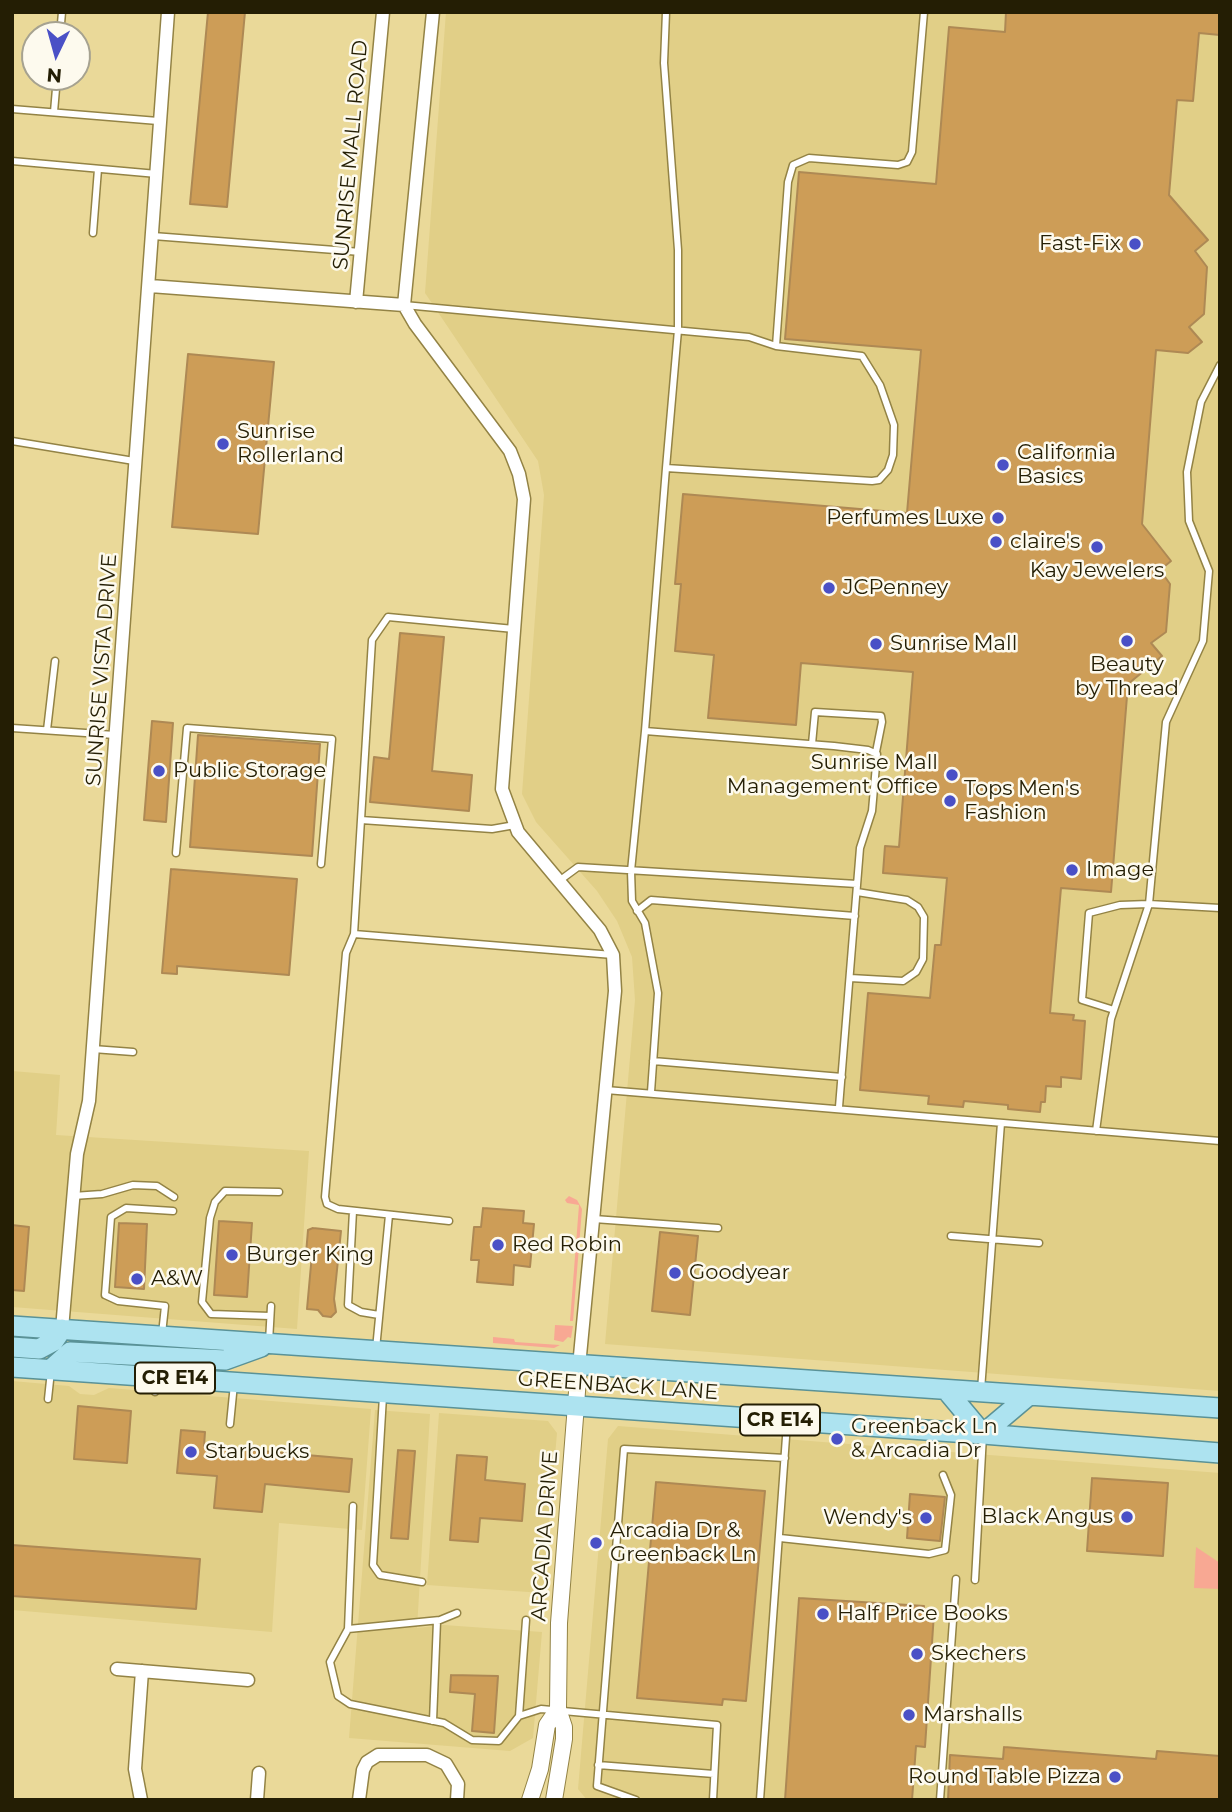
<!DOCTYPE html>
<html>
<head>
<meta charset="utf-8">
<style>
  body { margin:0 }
  #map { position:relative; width:1232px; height:1812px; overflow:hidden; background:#ead999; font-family:Montserrat,sans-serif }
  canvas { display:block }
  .frame { position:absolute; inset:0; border:14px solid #241e04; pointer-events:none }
  .north { position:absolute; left:21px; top:21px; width:70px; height:70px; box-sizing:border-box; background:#fdfaee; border:2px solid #a6a290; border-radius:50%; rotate:185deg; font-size:19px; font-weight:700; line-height:28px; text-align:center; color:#241e04 }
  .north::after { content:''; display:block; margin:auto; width:24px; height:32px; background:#4a50c6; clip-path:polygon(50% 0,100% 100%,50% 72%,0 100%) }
</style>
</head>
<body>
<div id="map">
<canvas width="1232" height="1812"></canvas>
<div class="frame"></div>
<div class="north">N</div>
</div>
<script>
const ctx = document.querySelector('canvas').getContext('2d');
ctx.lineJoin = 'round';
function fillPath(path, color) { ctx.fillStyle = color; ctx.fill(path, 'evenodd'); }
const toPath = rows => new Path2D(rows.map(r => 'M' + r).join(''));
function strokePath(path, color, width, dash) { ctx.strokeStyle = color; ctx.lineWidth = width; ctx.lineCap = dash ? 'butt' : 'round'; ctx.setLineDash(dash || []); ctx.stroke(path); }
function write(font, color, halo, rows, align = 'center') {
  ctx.font = font + ' Montserrat,sans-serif'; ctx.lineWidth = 5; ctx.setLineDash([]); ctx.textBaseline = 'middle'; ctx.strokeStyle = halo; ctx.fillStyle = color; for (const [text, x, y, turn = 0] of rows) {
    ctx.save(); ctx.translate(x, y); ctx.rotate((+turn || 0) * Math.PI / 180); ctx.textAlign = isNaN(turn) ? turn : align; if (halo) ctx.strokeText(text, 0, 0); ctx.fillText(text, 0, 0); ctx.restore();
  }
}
fillPath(toPath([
  [446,12,1220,12,1220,1391,605,1344,635,1000,632,957,617,921,597,891,536,822,522,794,544,495,538,461,425,293],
  [12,1071,60,1075,56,1135,309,1151,297,1329,12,1307],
  [12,1381,69,1386,80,1394,94,1395,109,1388,371,1409,362,1530,279,1523,272,1632,12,1610],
  [375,1410,430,1414,417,1628,444,1625,542,1632,533,1738,510,1751,349,1738],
  [439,1413,548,1421,557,1433,543,1593,427,1585],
  [618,1426,1220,1473,1220,1800,587,1800,578,1789,608,1439]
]), '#e1cf87');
fillPath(toPath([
  [569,1196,577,1200,582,1209,573,1321,570,1321,579,1205,567,1203,565,1200],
  [555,1325,573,1326,571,1338,568,1337,563,1342,554,1340],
  [493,1337,514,1339,515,1342,560,1345,554,1348,493,1343],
  [1196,1547,1220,1563,1220,1589,1194,1588]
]), '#f8a893');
const building = toPath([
  [208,12,245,12,227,207,190,204,208,12],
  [1006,12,1220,12,1220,35,1199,33,1193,101,1177,100,1169,195,1208,240,1195,251,1207,267,1204,314,1189,327,1202,342,1188,353,1156,350,1142,524,1171,561,1160,570,1170,584,1166,632,1151,643,1162,656,1128,684,1111,892,1061,888,1050,1013,1074,1015,1073,1020,1085,1021,1081,1079,1061,1077,1061,1087,1046,1086,1045,1102,1041,1102,1040,1112,1008,1109,1008,1105,964,1101,963,1107,928,1104,929,1096,860,1090,868,993,930,998,935,945,941,945,947,878,883,873,885,846,899,847,913,672,801,663,796,725,708,718,714,655,675,651,681,584,675,584,683,494,907,513,921,350,785,339,799,172,936,184,949,27,1005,32,1006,12],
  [188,354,274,362,258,534,172,527,188,354],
  [400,633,444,637,432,771,472,775,469,811,370,802,374,757,389,759,400,633],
  [152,721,173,723,166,822,144,820,152,721],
  [198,735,320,744,312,856,190,847,198,735],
  [171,869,297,879,289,975,177,966,177,974,162,973,171,869],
  [483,1208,524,1211,523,1223,534,1224,530,1267,514,1265,513,1285,477,1282,479,1260,471,1260,474,1227,481,1227,483,1208],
  [219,1221,252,1223,247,1297,214,1295,219,1221],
  [119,1223,147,1224,144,1289,115,1287,119,1223],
  [12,1225,29,1227,24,1291,12,1290,12,1225],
  [313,1228,341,1231,334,1299,336,1312,331,1317,323,1316,318,1310,307,1309,312,1254,306,1254,308,1230,313,1228],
  [660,1232,698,1236,690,1315,652,1311,660,1232],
  [78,1406,131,1411,127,1463,74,1459,78,1406],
  [181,1430,205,1432,204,1446,352,1459,349,1492,265,1484,262,1512,214,1508,217,1476,177,1473,181,1430],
  [398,1450,415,1451,408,1539,391,1538,398,1450],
  [457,1455,487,1457,485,1480,525,1484,522,1521,480,1518,478,1542,450,1540,457,1455],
  [1092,1478,1168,1483,1163,1556,1087,1551,1092,1478],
  [656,1482,765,1491,746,1701,723,1699,722,1705,637,1698,656,1482],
  [910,1494,945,1497,940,1541,907,1538,910,1494],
  [12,1545,200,1559,196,1609,12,1596,12,1545],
  [799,1598,924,1606,924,1613,934,1613,925,1747,916,1746,912,1800,785,1800,799,1598],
  [451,1675,498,1676,494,1733,472,1731,475,1694,450,1692,451,1675],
  [1004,1747,1156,1759,1157,1751,1220,1756,1220,1800,948,1800,950,1755,1003,1759,1004,1747]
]);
fillPath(building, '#cd9d57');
strokePath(building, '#ae8954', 2);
const service = toPath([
  [666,12,664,63,678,250,678,330,666,468],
  [60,35,62,12],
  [12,109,158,121],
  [54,112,57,77],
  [12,161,157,174],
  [93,233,98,169],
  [153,236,361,252],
  [404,305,749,337,776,346],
  [12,441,134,461],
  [12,728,115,735],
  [47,730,55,661],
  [645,731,631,871,632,901,645,923,658,993,651,1092],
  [812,744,815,712,881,716,882,722,876,752],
  [361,820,492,829,515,825],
  [176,853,187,728,332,739,321,864],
  [559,881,578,867,857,884],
  [637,911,651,900,855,916],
  [354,934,613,955],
  [850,978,903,981,916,972,923,959,924,917,918,907,907,900,857,892],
  [1114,1010,1082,1000,1089,913,1120,905,1149,904,1220,908],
  [93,1049,133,1052],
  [653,1061,842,1077],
  [606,1090,1220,1141],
  [839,1107,860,848,872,811,877,754,868,750,834,746,645,731,666,468,872,481,879,480,888,470,893,455,894,425,880,385,862,356,776,346,788,182,793,165,809,158,898,165,907,162,912,152,924,12],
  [1096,1131,1111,1019,1149,904,1166,722,1203,641,1209,571,1189,521,1187,472,1201,402,1220,365],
  [73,1196,102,1194,133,1185,157,1186,174,1197],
  [353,1211,348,1305,361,1312,379,1315],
  [594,1219,718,1228],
  [449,1221,338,1209,327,1204,325,1197,346,953,354,934,372,640,388,617,514,629],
  [951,1236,1039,1243],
  [270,1316,211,1314,202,1302,210,1218,215,1202,225,1191,279,1192],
  [162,1334,165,1306,118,1301,105,1295,111,1217,126,1208,173,1211],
  [269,1342,271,1306],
  [376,1349,389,1215],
  [981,1390,1001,1123],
  [155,1392,156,1379],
  [383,1396,373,1565,380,1575,422,1582],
  [48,1399,51,1371],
  [230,1424,234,1384],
  [780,1538,929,1554,945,1550,951,1495,943,1475],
  [975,1580,983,1435],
  [457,1613,440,1620,348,1629,330,1662,338,1696,350,1704,444,1723,472,1740,499,1741,519,1716,541,1709,717,1725,713,1800],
  [348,1629,353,1506],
  [519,1716,526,1620],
  [433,1721,437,1621],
  [598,1765,714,1774],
  [636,1800,597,1786,624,1449,785,1458],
  [760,1800,787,1423],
  [940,1800,956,1579]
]);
const minor = toPath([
  [433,12,404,305,415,324,510,451,519,474,524,499,502,789,518,832,600,930,613,955,615,991,579,1366],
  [150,286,404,305],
  [356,302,383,12],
  [62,1329,77,1154,89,1101,168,12],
  [117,1669,248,1680],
  [141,1800,135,1769,142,1671],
  [257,1800,259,1773],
  [359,1800,363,1770,367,1762,378,1755,427,1755,446,1764,458,1784,457,1800]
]);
const tertiary = toPath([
  [530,1800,540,1769,547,1725,558,1709],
  [554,1800,564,1739,564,1727,558,1709,559,1623,579,1366]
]);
const primary = toPath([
  [12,1326,1220,1408],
  [12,1347,39,1349,54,1341,62,1329],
  [12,1367,983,1434,1220,1453],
  [51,1369,70,1352,225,1360,261,1347],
  [947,1391,983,1434],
  [983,1434,1028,1396]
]);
strokePath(service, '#938345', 9);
strokePath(minor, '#938345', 15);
strokePath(tertiary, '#938345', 18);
strokePath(primary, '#5a9297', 22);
strokePath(service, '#fff', 6);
strokePath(minor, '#fff', 12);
strokePath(tertiary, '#fff', 16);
strokePath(primary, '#ade3f0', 19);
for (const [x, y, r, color] of [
  [1135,244,7,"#4a50c6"],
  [223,444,7,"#4a50c6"],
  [1003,465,7,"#4a50c6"],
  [998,518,7,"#4a50c6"],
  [996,542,7,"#4a50c6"],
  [1097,547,7,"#4a50c6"],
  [829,588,7,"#4a50c6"],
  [1127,641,7,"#4a50c6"],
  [876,644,7,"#4a50c6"],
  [159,771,7,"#4a50c6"],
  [952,775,7,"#4a50c6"],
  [950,801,7,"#4a50c6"],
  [1072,870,7,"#4a50c6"],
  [498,1245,7,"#4a50c6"],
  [232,1255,7,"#4a50c6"],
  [675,1273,7,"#4a50c6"],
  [137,1279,7,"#4a50c6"],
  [837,1439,7,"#4a50c6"],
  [191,1452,7,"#4a50c6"],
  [1127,1517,7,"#4a50c6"],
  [926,1518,7,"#4a50c6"],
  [596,1543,7,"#4a50c6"],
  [823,1614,7,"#4a50c6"],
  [917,1654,7,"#4a50c6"],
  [909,1715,7,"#4a50c6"],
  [1115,1777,7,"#4a50c6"]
]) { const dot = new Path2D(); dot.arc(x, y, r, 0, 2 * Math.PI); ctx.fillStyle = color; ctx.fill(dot); strokePath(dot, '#fdfaee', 2.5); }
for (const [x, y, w] of [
  [175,1378,80],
  [780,1420,80]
]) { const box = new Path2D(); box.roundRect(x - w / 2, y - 15.5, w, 31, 5); ctx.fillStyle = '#fdfaee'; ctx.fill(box); strokePath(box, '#241e04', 2); }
write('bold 19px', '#241e04', null, [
  ["CR E14",175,1378],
  ["CR E14",780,1420]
]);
write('21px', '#241e04', '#fdfaee', [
  ["SUNRISE MALL ROAD",351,155,-85],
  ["SUNRISE VISTA DRIVE",102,670,-86],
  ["GREENBACK LANE",618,1386,4],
  ["ARCADIA DRIVE",545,1536,-86]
]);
write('21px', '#241e04', '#fdfaee', [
  ["Fast-Fix",1121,244,"right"],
  ["Sunrise",237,432],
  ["Rollerland",237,456],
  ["California",1017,453],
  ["Basics",1017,477],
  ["Perfumes Luxe",984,518,"right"],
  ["claire's",1010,542],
  ["Kay Jewelers",1097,571,"center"],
  ["JCPenney",843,588],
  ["Sunrise Mall",890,644],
  ["Beauty",1127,665,"center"],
  ["by Thread",1127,689,"center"],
  ["Sunrise Mall",938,763,"right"],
  ["Management Office",938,787,"right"],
  ["Public Storage",173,771],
  ["Tops Men's",964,789],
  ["Fashion",964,813],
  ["Image",1086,870],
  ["Red Robin",512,1245],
  ["Burger King",246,1255],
  ["Goodyear",689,1273],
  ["A&W",151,1279],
  ["Greenback Ln",851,1427],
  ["& Arcadia Dr",851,1451],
  ["Starbucks",205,1452],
  ["Black Angus",1113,1517,"right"],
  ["Wendy's",912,1518,"right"],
  ["Arcadia Dr &",610,1531],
  ["Greenback Ln",610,1555],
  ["Half Price Books",837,1614],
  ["Skechers",931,1654],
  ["Marshalls",923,1715],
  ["Round Table Pizza",1101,1777,"right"]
], 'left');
</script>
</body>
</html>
